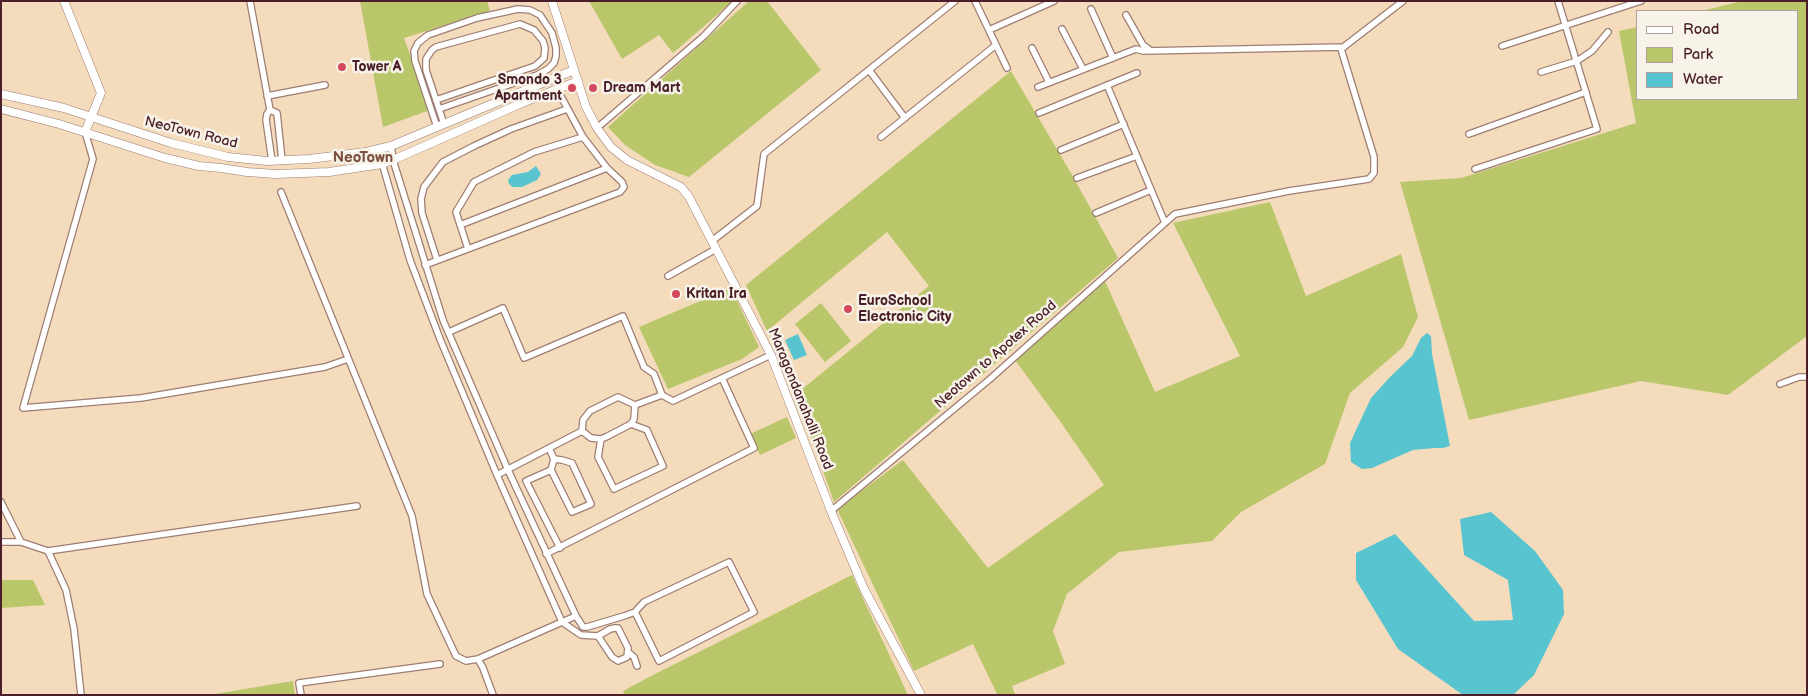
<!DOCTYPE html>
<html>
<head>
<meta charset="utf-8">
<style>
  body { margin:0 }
  #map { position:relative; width:1808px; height:696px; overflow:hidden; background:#f3dbbb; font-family:"Balsamiq Sans",sans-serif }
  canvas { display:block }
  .frame { position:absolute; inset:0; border:2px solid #4a1f2b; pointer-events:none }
  .legend { position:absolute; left:1636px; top:10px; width:162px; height:90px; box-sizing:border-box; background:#f7f3e8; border:1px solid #b29e9c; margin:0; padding:6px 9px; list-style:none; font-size:15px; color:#4a1f2b }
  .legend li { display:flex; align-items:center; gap:10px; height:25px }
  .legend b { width:25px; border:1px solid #b29e9c }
</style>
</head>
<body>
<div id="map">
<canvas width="1808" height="696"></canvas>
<div class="frame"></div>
<ul class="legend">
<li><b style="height:6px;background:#fff"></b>Road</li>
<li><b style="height:14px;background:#b9c76a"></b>Park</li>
<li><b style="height:14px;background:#58c4d0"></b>Water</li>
</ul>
</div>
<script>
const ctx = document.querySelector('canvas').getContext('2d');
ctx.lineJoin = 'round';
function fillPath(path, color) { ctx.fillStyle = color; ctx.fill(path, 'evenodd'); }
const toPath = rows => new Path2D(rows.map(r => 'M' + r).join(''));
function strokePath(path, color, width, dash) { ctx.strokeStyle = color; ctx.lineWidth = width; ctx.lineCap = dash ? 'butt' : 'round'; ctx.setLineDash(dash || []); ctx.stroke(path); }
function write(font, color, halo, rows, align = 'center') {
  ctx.font = font + ' "Balsamiq Sans",sans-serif'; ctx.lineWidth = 5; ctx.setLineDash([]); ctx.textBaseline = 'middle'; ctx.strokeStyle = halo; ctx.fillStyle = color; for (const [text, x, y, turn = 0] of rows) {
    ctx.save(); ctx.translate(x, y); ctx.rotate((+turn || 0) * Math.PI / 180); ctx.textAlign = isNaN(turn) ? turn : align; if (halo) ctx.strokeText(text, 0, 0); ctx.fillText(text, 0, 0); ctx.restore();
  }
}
fillPath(toPath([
  [360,1,487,1,490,11,404,38,430,110,383,127],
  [589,1,733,1,673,53,659,35,622,59],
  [749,1,767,1,821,70,689,177,655,165,625,145,608,127],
  [1743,1,1807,1,1807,336,1728,395,1641,381,1469,420,1400,182,1461,178,1636,123,1619,31,1637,27,1637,99,1797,99,1797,11,1701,11],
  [1011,71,1071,173,1118,258,834,502,796,394,929,286,887,232,767,331,746,285],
  [1270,202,1306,296,1401,254,1418,317,1403,347,1350,393,1325,464,1241,512,1212,541,1119,552,1067,594,1053,631,1065,664,1012,686,1015,695,995,695,997,694,973,644,914,671,837,509,903,460,988,568,1104,485,1062,424,1015,360,1105,281,1155,392,1240,356,1173,223],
  [731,288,759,347,742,359,668,389,639,327],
  [821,303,851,341,825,362,795,324],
  [787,417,796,438,760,455,750,434],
  [852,575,908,695,625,695,623,691,651,676],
  [1,580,33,580,45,605,1,608],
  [293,681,295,695,209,695]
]), '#b9c76a');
fillPath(toPath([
  [536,166,541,174,537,180,522,187,513,187,509,184,508,180,512,175,528,172],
  [1427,333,1431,336,1432,354,1450,446,1443,448,1435,448,1413,450,1372,468,1362,469,1351,462,1350,443,1371,398,1390,377,1412,356,1421,338],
  [798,334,807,355,794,360,785,340],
  [1491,512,1535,551,1563,590,1564,614,1534,675,1513,695,1463,695,1398,649,1356,580,1356,553,1395,534,1474,621,1513,620,1508,580,1464,555,1460,519]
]), '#58c4d0');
const street = toPath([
  [250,1,270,110],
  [975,1,1007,68],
  [1091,9,1113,58],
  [1126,15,1143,45,1151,51],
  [1062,29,1083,69],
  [989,30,1054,1],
  [1502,46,1641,1],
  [1032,48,1049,82],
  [869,70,905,118],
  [1541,72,1577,61,1592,51,1608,32],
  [1107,85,1165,223],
  [1038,87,1136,49,1143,51,1344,47],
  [267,96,325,85],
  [436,100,535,66,544,58,545,48,543,41,534,30,520,24,436,47,432,50,426,59,426,70,444,124],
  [1039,113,1137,73],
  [437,127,415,61,414,51,418,43,428,35,477,18,518,9,530,10,540,15,552,33,556,48,556,56,554,63,548,69,537,75,439,109],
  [597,128,704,36,737,1],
  [85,132,93,159,23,408,141,398,325,367,348,359],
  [1469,134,1586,92],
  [881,137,996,45],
  [378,149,410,260,440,339,497,475,562,622,576,616,508,470,443,320,393,160,391,146],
  [1061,150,1124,124],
  [272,161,266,120,267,114,270,110,277,113,282,160],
  [1475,169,1597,129,1558,1],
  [1077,178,1137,156],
  [281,192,412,516,427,594,456,656,466,661,478,659,562,622,581,635,598,636],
  [1096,213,1151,190],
  [460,225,607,168,583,137,557,89],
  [712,241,757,206,764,154,955,1],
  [468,249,456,212,474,182,534,152,583,137],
  [437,260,422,213,421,199,424,187,443,162,474,146,511,129,567,109],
  [425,265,620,192,624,187,622,182,607,168],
  [668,276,716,249],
  [449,332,503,308,524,358,623,316,644,367,654,374,662,395],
  [1780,384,1799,377,1807,377],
  [635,405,634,419,631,424,606,437,601,439,591,438,582,431,583,420,590,411,618,397,635,405,662,395,673,401,771,355],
  [601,439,598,457,614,489,663,466,647,430,631,424],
  [549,448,554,459,551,470],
  [554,459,562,460,572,463,591,504,572,512,551,470,526,481,560,548],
  [497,475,582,431],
  [1,502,21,542,48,551,66,590,74,629,81,695],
  [831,511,990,379,1175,214,1289,191,1369,179,1374,173,1374,157,1341,49,1403,1],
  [1,542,21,542],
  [48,551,357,506],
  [546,554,754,448,722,378],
  [576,616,583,627,587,627,624,616,635,612,644,602,729,562,754,612,659,661,635,612],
  [615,628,618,628,628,648,627,657,618,661,612,657,598,636,610,629,615,628],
  [628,652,634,657,637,666],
  [478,659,483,668,493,695],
  [301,695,299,683,440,664]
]);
const secondary = toPath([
  [64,1,101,93,85,132],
  [552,1,586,107,597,128,611,147,627,160,681,187,689,197,771,355,831,511,864,589,921,695],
  [1,94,64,108,171,143,228,157,267,161,309,159,366,152,391,146,574,70],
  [1,109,59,124,165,158,199,166,221,168,247,172,276,174,329,172,382,164,393,160,522,103,578,81]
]);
strokePath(street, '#9e7d73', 8);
strokePath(secondary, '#9e7d73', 9);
strokePath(street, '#fff', 5.5);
strokePath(secondary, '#fff', 8);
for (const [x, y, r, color] of [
  [342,67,5,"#d1495b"],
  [572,88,5,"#d1495b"],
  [593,88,5,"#d1495b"],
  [676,294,5,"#d1495b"],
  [848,309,5,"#d1495b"]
]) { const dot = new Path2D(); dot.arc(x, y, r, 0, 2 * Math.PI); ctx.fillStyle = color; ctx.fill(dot); strokePath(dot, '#f7f3e8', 2); }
write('bold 14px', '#4a1f2b', '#f7f3e8', [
  ["Tower A",352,67],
  ["Smondo 3",562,80,"right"],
  ["Apartment",562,96,"right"],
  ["Dream Mart",603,88],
  ["Kritan Ira",686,294],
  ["EuroSchool",858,301],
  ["Electronic City",858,317]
], 'left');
write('14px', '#4a1f2b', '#f7f3e8', [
  ["NeoTown Road",191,133,14],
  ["Neotown to Apotex Road",996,355,-41],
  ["Maragondanahalli Road",800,399,68]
]);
write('bold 15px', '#7d5041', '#f7f3e8', [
  ["NeoTown",363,158]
]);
</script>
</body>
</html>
